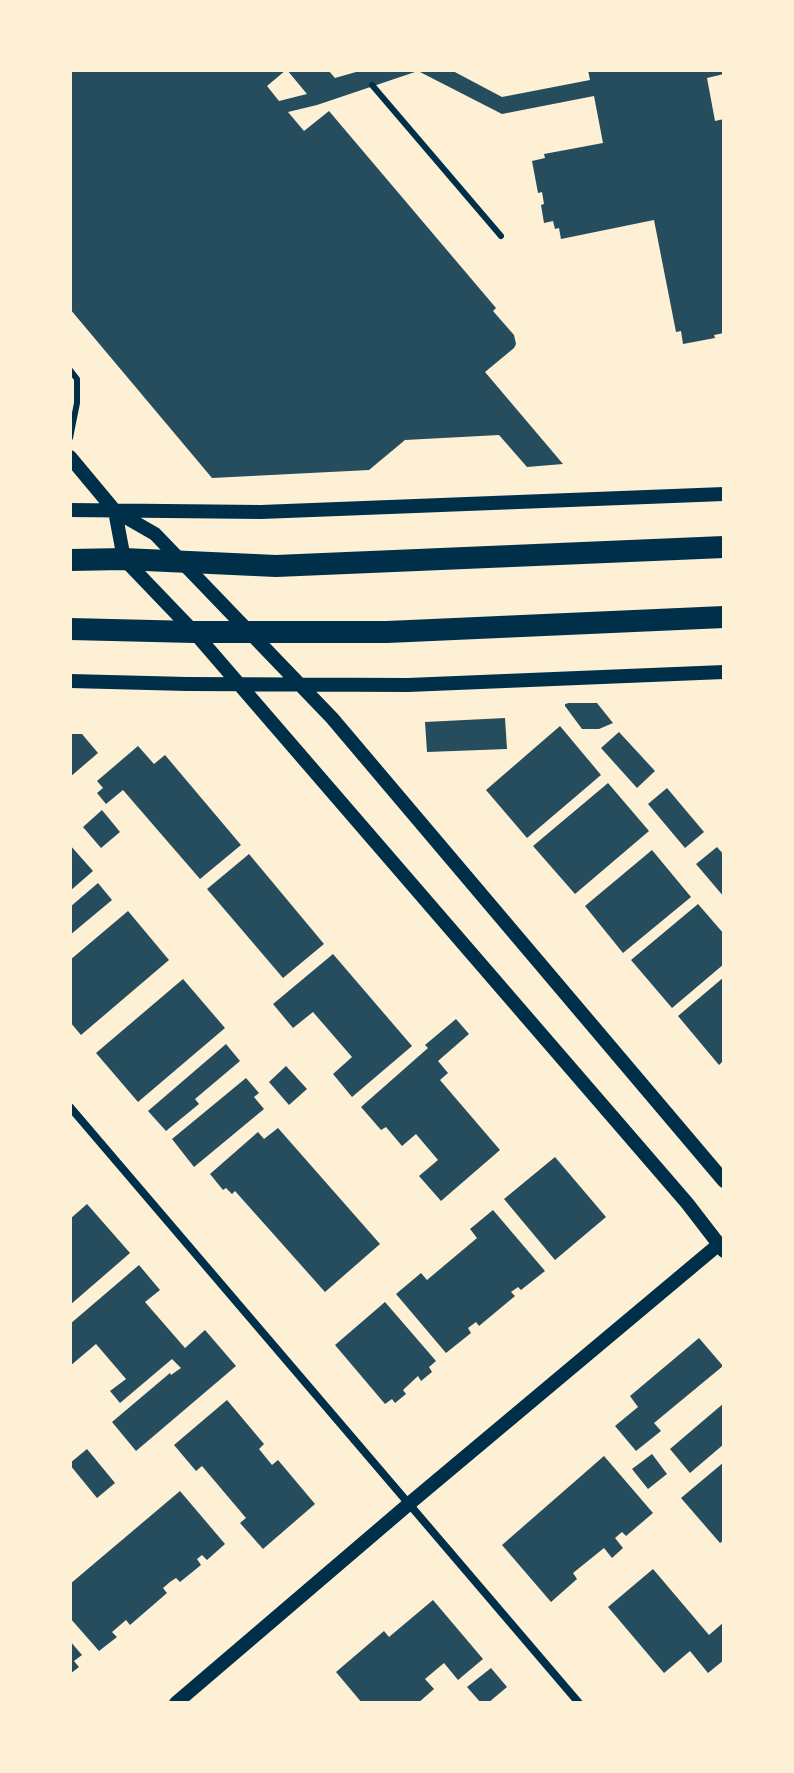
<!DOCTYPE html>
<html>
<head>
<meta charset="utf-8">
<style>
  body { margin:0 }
  #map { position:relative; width:794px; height:1773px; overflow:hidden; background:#fdf0d5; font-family:"Public Sans",sans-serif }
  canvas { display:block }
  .frame { position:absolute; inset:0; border:72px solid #fdf0d5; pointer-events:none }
</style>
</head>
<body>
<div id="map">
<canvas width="794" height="1773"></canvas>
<div class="frame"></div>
</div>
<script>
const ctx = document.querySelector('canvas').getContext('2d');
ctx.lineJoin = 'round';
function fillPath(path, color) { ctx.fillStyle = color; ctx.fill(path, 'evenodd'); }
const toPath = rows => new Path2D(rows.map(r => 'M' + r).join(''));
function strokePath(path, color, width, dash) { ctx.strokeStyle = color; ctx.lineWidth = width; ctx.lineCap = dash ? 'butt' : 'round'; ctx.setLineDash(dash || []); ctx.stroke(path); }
fillPath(toPath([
  [70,70,286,70,267,86,279,101,307,94,287,70,328,70,335,78,363,70,451,70,502,97,590,80,588,70,724,70,724,74,707,78,715,121,724,119,724,333,714,335,715,338,683,344,681,331,676,332,654,220,561,239,559,228,555,229,553,221,544,223,541,205,544,204,542,192,538,193,532,161,545,158,544,154,603,143,594,96,502,114,418,71,317,105,288,112,304,131,329,111,496,308,493,311,514,335,516,344,514,348,485,372,563,464,527,467,499,435,405,440,369,470,212,478,70,309],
  [569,703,597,703,613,723,599,729,582,729,565,706,565,704],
  [505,718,507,749,427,752,425,722],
  [560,726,601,775,527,838,486,790],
  [619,732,655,771,637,788,601,748],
  [70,734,82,734,98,753,70,777],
  [138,746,154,764,165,755,241,845,200,879,123,790,106,804,97,793,103,788,97,781],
  [608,783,649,831,575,894,533,846],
  [667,788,704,832,685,848,648,804],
  [102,810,120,832,101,848,83,827],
  [70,845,93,871,70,891],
  [717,847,724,855,724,897,696,864],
  [652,850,691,897,623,953,585,906],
  [249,854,324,944,283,978,207,889],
  [98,883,112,900,70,935,70,907],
  [698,904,724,934,724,964,672,1008,631,960],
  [128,911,169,960,81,1035,70,1022,70,960],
  [333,954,412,1046,352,1097,333,1074,352,1057,313,1012,293,1028,273,1004],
  [724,977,724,1060,719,1065,678,1016],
  [183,979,225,1028,138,1102,96,1053],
  [456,1019,469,1034,438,1061,448,1073,440,1080,500,1150,441,1201,419,1176,438,1160,416,1134,402,1146,386,1127,381,1130,361,1107,428,1048,425,1045],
  [226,1044,240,1061,195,1099,199,1104,166,1131,148,1111],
  [286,1066,307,1089,289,1105,269,1082],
  [246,1078,259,1093,254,1097,264,1109,194,1167,172,1139],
  [278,1128,380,1244,325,1292,235,1191,232,1194,226,1188,223,1190,210,1174,258,1132,264,1139],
  [555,1157,606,1217,555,1260,504,1199],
  [87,1204,130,1253,70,1305,70,1219],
  [493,1210,545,1271,521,1290,518,1287,511,1292,515,1296,479,1326,476,1322,468,1328,471,1333,446,1353,396,1294,421,1273,427,1280,477,1238,470,1229],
  [139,1265,160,1290,145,1302,185,1348,205,1330,236,1366,136,1451,112,1422,170,1373,171,1375,181,1368,172,1359,120,1403,110,1391,126,1379,96,1344,70,1366,70,1324],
  [385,1302,436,1361,429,1367,432,1372,421,1381,418,1376,403,1390,406,1394,395,1403,392,1399,385,1404,335,1345],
  [699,1338,723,1366,654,1423,661,1431,636,1451,615,1426,638,1407,630,1396],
  [227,1400,264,1444,259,1449,272,1465,278,1460,315,1504,263,1549,240,1523,246,1518,202,1466,196,1471,174,1445],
  [724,1403,724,1444,690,1473,670,1449],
  [87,1449,115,1483,97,1498,70,1465,70,1463],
  [652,1454,667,1474,648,1489,632,1469],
  [604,1456,653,1513,626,1536,622,1532,615,1538,623,1548,612,1558,604,1548,573,1573,577,1579,551,1602,502,1545],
  [724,1462,724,1540,720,1543,681,1498],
  [180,1491,225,1544,207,1560,202,1555,197,1559,201,1565,180,1582,176,1578,170,1582,163,1588,167,1593,130,1625,126,1620,112,1632,117,1637,99,1651,70,1618,70,1584],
  [653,1569,709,1635,724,1622,724,1660,708,1673,690,1651,664,1673,608,1607],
  [433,1600,483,1659,458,1680,444,1663,425,1679,434,1689,418,1703,362,1703,336,1672,384,1631,389,1637],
  [70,1641,82,1655,74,1661,79,1667,70,1674],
  [491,1668,507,1687,488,1703,481,1703,467,1687]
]), '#264d5e');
strokePath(toPath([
  [372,85,501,236],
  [70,370,77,379,77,403,70,438]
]), '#003049', 6);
strokePath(toPath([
  [70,1107,579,1703]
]), '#003049', 8);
strokePath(toPath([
  [70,457,115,511,155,534,332,718,724,1181],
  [70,510,261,512,724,494],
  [115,511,124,559,194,632,687,1203,724,1251],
  [70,681,187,684,408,685,724,672],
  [176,1703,410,1503,718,1245]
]), '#003049', 14);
strokePath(toPath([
  [70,560,124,559,276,566,724,547],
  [70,629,194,632,387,632,724,617]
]), '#003049', 22);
</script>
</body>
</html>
